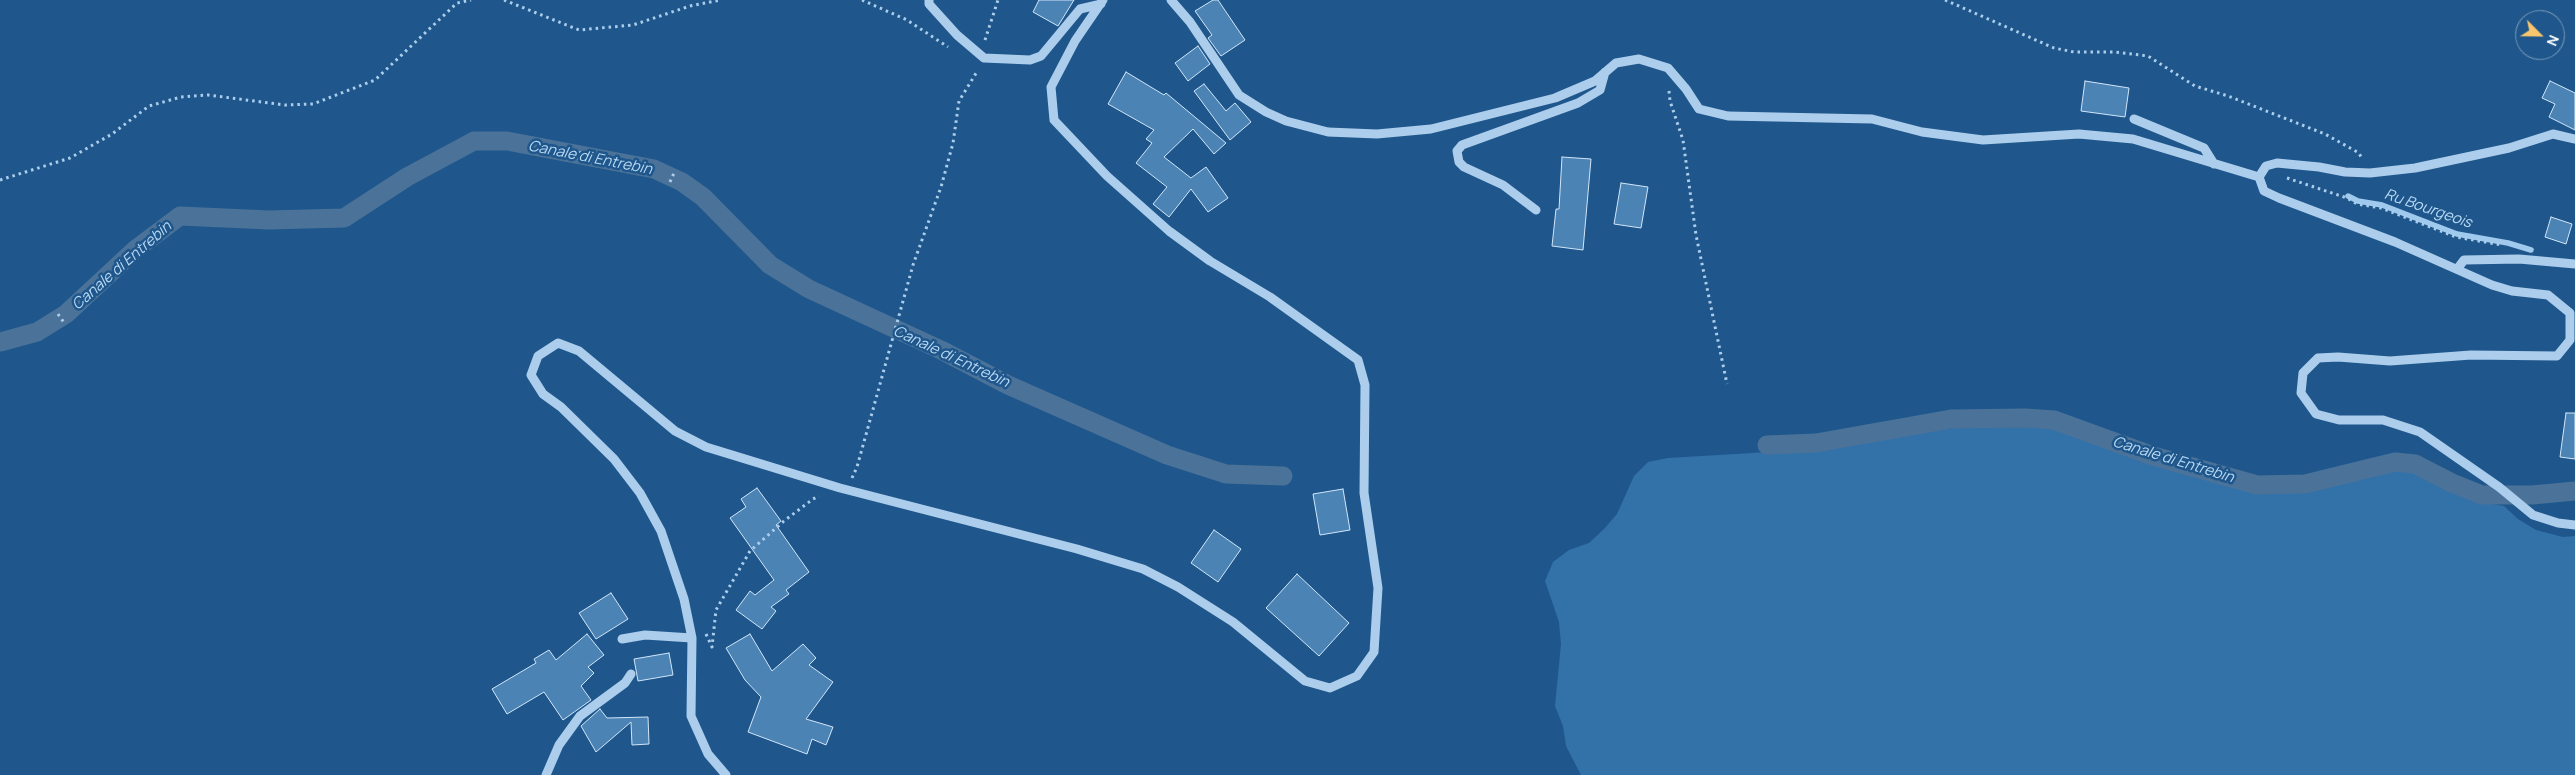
<!DOCTYPE html>
<html>
<head>
<meta charset="utf-8">
<style>
  body { margin:0 }
  #map { position:relative; width:2575px; height:775px; overflow:hidden; background:#1f578c; font-family:Manrope,sans-serif }
  canvas { display:block }
  .north { position:absolute; left:2515px; top:10px; width:50px; height:50px; box-sizing:border-box; background:#1f578c; border:1px solid #799aba; border-radius:50%; rotate:113deg; font-size:14px; font-weight:700; line-height:20px; text-align:center; color:#fff }
  .north::after { content:''; display:block; margin:auto; width:18px; height:22px; background:#fac66c; clip-path:polygon(50% 0,100% 100%,50% 72%,0 100%) }
</style>
</head>
<body>
<div id="map">
<canvas width="2575" height="775"></canvas>
<div class="north">N</div>
</div>
<script>
const ctx = document.querySelector('canvas').getContext('2d');
ctx.lineJoin = 'round';
function fillPath(path, color) { ctx.fillStyle = color; ctx.fill(path, 'evenodd'); }
const toPath = rows => new Path2D(rows.map(r => 'M' + r).join(''));
function strokePath(path, color, width, dash) { ctx.strokeStyle = color; ctx.lineWidth = width; ctx.lineCap = dash ? 'butt' : 'round'; ctx.setLineDash(dash || []); ctx.stroke(path); }
function write(font, color, halo, rows, align = 'center') {
  ctx.font = font + ' Manrope,sans-serif'; ctx.lineWidth = 5; ctx.setLineDash([]); ctx.textBaseline = 'middle'; ctx.strokeStyle = halo; ctx.fillStyle = color; for (const [text, x, y, turn = 0] of rows) {
    ctx.save(); ctx.translate(x, y); ctx.rotate((+turn || 0) * Math.PI / 180); ctx.textAlign = isNaN(turn) ? turn : align; if (halo) ctx.strokeText(text, 0, 0); ctx.fillText(text, 0, 0); ctx.restore();
  }
}
fillPath(toPath([
  [2019,424,2050,424,2074,429,2117,449,2247,487,2282,490,2314,485,2377,469,2401,465,2420,471,2475,501,2504,506,2518,519,2536,530,2563,537,2575,536,2575,775,1581,775,1566,746,1563,726,1555,706,1561,644,1559,622,1545,581,1553,562,1569,550,1589,543,1604,529,1617,514,1634,476,1648,462,1668,458,1803,450,1906,431]
]), '#3371a9');
strokePath(toPath([
  [2348,196,2358,201,2382,205,2457,234,2508,243,2531,250]
]), '#a0caed', 5.5);
strokePath(toPath([
  [0,342,37,332,66,314,136,249,180,216,269,220,344,218,407,177,474,141,507,141,654,169,682,182,703,197,770,265,809,289,941,350,1008,385,1167,455,1226,474,1283,476],
  [1767,445,1816,443,1951,419,2025,418,2054,420,2153,456,2257,485,2305,484,2395,462,2415,464,2452,483,2482,495,2532,495,2575,491]
]), '#4b7399', 19);
const building = toPath([
  [1039,0,1074,0,1058,26,1033,12,1039,0],
  [1213,0,1218,0,1245,40,1221,56,1208,38,1212,35,1195,11,1213,0],
  [1198,46,1210,64,1188,81,1175,63,1198,46],
  [1126,72,1164,95,1166,93,1226,143,1214,154,1193,129,1164,157,1191,178,1206,167,1228,198,1208,212,1191,189,1169,217,1153,204,1167,187,1136,163,1152,143,1146,139,1154,130,1108,104,1126,72],
  [2085,81,2129,88,2125,117,2081,111,2085,81],
  [2550,81,2575,93,2575,130,2549,117,2555,104,2542,98,2550,81],
  [1204,84,1226,111,1235,103,1251,122,1230,140,1194,91,1204,84],
  [1562,157,1591,159,1583,250,1552,246,1556,209,1559,209,1562,157],
  [1621,183,1648,187,1641,228,1614,224,1621,183],
  [2551,217,2572,224,2566,244,2545,237,2551,217],
  [2566,413,2575,413,2575,459,2560,457,2566,413],
  [757,488,781,521,776,525,809,572,786,590,789,594,771,607,776,611,762,629,736,610,750,591,755,595,774,580,730,518,746,507,741,499,757,488],
  [1343,489,1350,530,1320,535,1313,494,1343,489],
  [1214,530,1241,549,1218,582,1191,563,1214,530],
  [1297,574,1349,623,1319,656,1266,608,1297,574],
  [611,593,628,619,596,639,579,613,611,593],
  [587,634,604,655,588,667,594,673,581,686,591,700,563,720,544,692,507,714,492,689,536,663,534,659,549,650,556,660,587,634],
  [750,634,772,671,803,644,816,658,809,665,833,682,806,719,833,727,826,745,812,739,807,754,748,732,761,697,745,680,726,648,750,634],
  [669,653,673,675,638,681,634,659,669,653],
  [600,709,607,718,648,717,649,744,632,745,631,722,596,752,581,726,600,709]
]);
fillPath(building, '#4c83b5');
strokePath(building, '#d1e6f9', 1);
strokePath(toPath([
  [504,0,579,30,633,25,690,6,720,0],
  [862,0,907,20,948,47],
  [1945,0,2054,48,2074,52,2114,52,2148,56,2195,86,2228,96,2325,134,2359,153,2362,159],
  [985,40,998,0],
  [1669,91,1670,101,1683,140,1696,235,1727,384],
  [578,160,581,149],
  [2287,178,2347,198,2357,204,2381,208,2456,237,2502,245],
  [0,180,70,158,112,134,149,106,181,97,208,95,285,105,313,104,375,80,457,3,471,0],
  [670,182,674,173],
  [58,314,65,324],
  [852,478,857,467,913,265,941,187,953,143,959,101,978,70],
  [706,634,712,647,716,610,750,551,784,521,813,499,819,496]
]), '#acceec', 3, [2.5, 4]);
strokePath(toPath([
  [929,0,929,4,957,35,984,58,1030,60,1041,56,1080,9,1101,4],
  [1171,0,1190,22,1239,95,1266,112,1286,121,1328,132,1377,134,1431,129,1555,98,1595,81,1616,63,1639,59,1668,68,1686,89,1699,109,1728,116,1872,119,1922,132,1983,140,2079,134,2133,139,2259,177],
  [2134,119,2204,148,2214,164],
  [2575,139,2553,134,2509,148,2415,168,2370,173,2345,172,2319,167,2277,163,2266,166,2259,177,2264,191,2279,198,2395,242,2492,285,2512,291,2548,295,2570,313,2570,340,2557,356,2471,355,2390,361,2338,357,2318,358,2303,373,2301,393,2316,414,2339,420,2383,420,2420,432,2499,487,2533,515,2558,523,2575,525],
  [1536,210,1503,185,1464,167,1459,162,1457,151,1462,145,1578,103,1600,90,1605,72],
  [2458,268,2464,260,2519,259,2575,264],
  [622,639,645,635,692,638],
  [546,775,559,745,580,716,625,683,631,674],
  [726,775,708,754,691,716,692,638,684,599,661,531,640,493,614,459,561,407,543,394,531,375,538,356,558,343,579,351,675,431,706,447,840,488,1077,549,1143,569,1178,587,1233,622,1305,681,1330,688,1357,676,1374,652,1378,588,1364,493,1365,385,1358,360,1270,297,1210,261,1169,231,1107,176,1054,120,1051,87,1075,41,1103,0]
]), '#acceec', 9);
write('italic 15px', '#b8d8f3', '#1f578c', [
  ["Canale di Entrebin",590,158,11],
  ["Ru Bourgeois",2428,209,19],
  ["Canale di Entrebin",122,266,-41],
  ["Canale di Entrebin",951,357,25],
  ["Canale di Entrebin",2173,460,17]
]);
</script>
</body>
</html>
